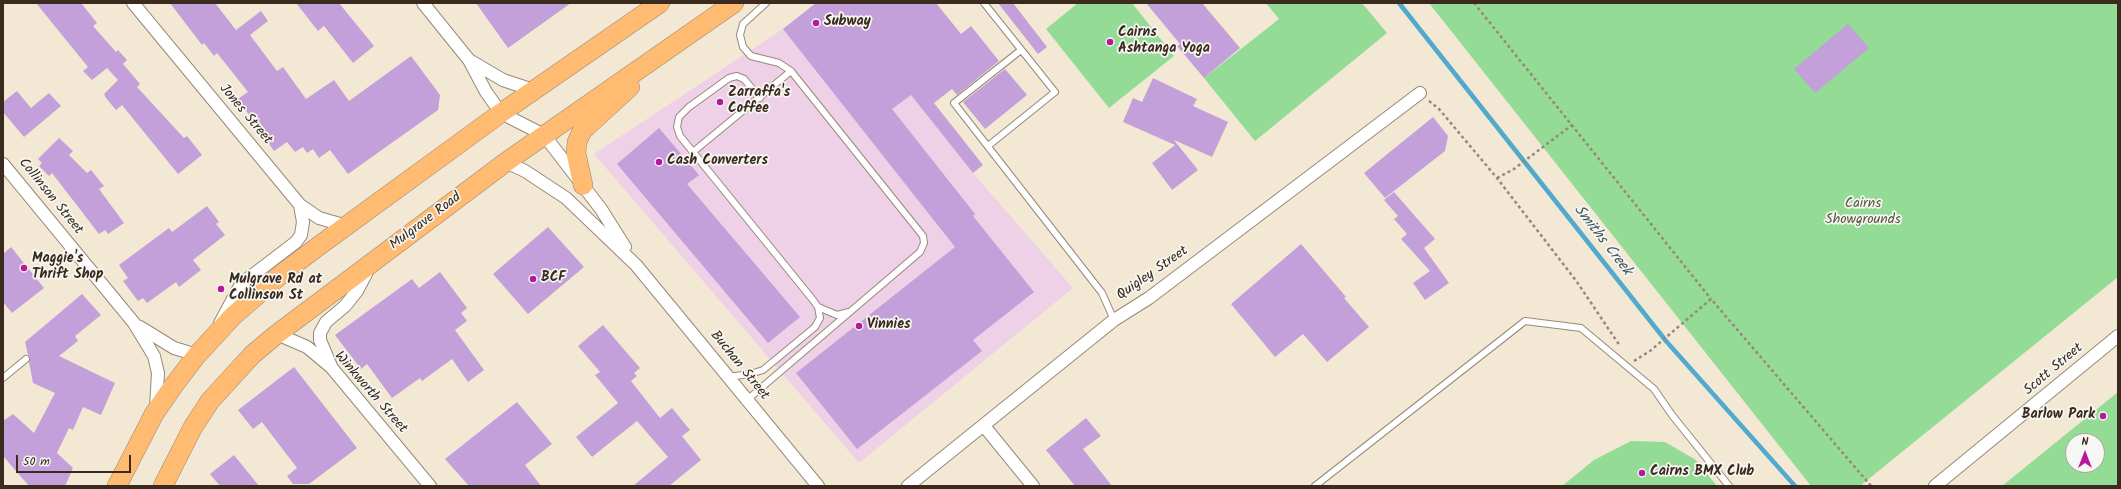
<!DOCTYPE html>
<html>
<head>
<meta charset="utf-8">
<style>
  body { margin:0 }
  #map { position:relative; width:2121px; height:489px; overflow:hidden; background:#f3e8d4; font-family:Kalam,sans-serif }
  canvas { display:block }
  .frame { position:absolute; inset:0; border:4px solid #3b2a1e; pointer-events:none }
  .north { position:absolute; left:2065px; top:433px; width:40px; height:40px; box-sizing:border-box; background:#f6f6f2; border:1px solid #aba49d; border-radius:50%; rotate:0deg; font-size:11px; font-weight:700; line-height:16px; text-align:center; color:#3b2a1e }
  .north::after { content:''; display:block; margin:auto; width:14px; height:18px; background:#b5179e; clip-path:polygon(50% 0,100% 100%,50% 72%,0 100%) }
  .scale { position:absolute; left:16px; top:455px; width:115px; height:18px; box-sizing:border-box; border:2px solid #3b2a1e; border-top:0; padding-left:5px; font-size:12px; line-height:14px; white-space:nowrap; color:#3b2a1e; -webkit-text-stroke:3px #f6f6f2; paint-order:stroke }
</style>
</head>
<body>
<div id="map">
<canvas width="2121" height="489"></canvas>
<div class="frame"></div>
<div class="north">N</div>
<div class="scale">50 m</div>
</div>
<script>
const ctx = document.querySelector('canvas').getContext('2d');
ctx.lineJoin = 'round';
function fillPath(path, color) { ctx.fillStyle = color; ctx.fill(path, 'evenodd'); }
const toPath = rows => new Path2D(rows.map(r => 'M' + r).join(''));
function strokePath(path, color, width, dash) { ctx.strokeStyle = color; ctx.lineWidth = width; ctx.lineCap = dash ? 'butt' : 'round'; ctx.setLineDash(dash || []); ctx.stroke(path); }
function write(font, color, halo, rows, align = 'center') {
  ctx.font = font + ' Kalam,sans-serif'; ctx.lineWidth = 3.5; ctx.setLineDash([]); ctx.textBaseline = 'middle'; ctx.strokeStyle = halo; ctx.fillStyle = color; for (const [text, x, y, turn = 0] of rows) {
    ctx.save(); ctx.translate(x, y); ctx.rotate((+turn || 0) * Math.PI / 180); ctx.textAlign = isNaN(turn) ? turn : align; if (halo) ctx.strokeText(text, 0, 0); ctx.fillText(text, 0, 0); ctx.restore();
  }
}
fillPath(toPath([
  [816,3,838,3,973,173,1073,288,859,463,594,154,783,29]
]), '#eed0e7');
fillPath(toPath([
  [1078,3,1132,3,1174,56,1109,108,1046,29],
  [1266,3,1362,3,1387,33,1255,141,1204,78,1279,19],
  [1429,3,2118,3,2118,277,1860,486,1811,486],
  [2118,392,2118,486,2002,486],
  [2073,441,2097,441,2097,465,2073,465],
  [1631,441,1665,442,1696,460,1717,486,1562,486,1594,460]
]), '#94db95');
strokePath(toPath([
  [1399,3,1666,341,1795,486]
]), '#51a9ce', 4.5);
fillPath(toPath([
  [36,3,81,3,97,23,93,26,116,52,118,50,127,60,123,64,140,84,137,87,184,138,187,136,202,155,178,174,122,105,116,110,106,98,104,94,118,80,107,68,92,80,83,71,88,67],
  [170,3,215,3,236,30,261,11,268,21,250,35,277,71,283,67,306,99,334,80,349,101,411,56,440,95,438,110,348,174,330,150,319,158,313,149,307,153,303,147,295,152,287,142,274,151,238,99,248,92,217,53,214,56,204,43,202,45],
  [296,3,339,3,374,46,353,63,324,26,318,31],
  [476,3,571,3,508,48],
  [816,3,936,3,961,34,971,26,999,61,957,95,952,89,934,103,983,165,973,173,911,95,892,109,975,214,973,216,1034,292,973,340,982,351,857,449,796,373,955,247,783,29],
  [998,3,1013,3,1047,47,1038,54],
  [1146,3,1202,3,1240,48,1204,78,1177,46,1180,44],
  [1848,24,1869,48,1815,93,1794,69],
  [1005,69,1027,95,985,129,963,102],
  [1153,78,1197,99,1193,106,1228,122,1212,157,1174,140,1198,170,1172,190,1152,163,1175,145,1123,122,1133,98,1142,102],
  [17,91,31,108,49,93,61,106,24,137,3,112,3,102],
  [1433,117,1448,136,1445,151,1385,198,1364,173],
  [659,128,699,175,687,184,800,317,768,343,617,164],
  [59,138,73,151,69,155,87,173,91,170,104,186,99,189,124,223,108,234,105,230,99,234,52,173,49,176,39,166,42,163,38,159],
  [1394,192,1435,239,1424,248,1449,283,1425,300,1413,283,1430,271,1401,239,1407,234,1394,219,1398,216,1384,200],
  [207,206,219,222,216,224,225,235,193,260,201,270,179,287,176,282,147,303,143,298,138,301,123,281,128,278,119,265,169,228,172,232],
  [548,227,584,267,528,314,493,274],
  [1301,244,1346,297,1344,298,1369,327,1327,362,1303,334,1275,357,1231,304],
  [11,247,44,288,12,313,3,302,3,254],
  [440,272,467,308,461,313,467,321,455,330,484,370,468,382,452,359,422,381,420,378,392,398,367,364,361,369,335,335,412,279,419,288],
  [82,294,101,315,75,336,78,341,59,356,115,383,101,415,83,407,73,430,69,428,57,453,73,468,65,486,29,486,3,456,3,421,13,414,34,433,55,393,33,383,29,362,30,358,28,355,25,342],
  [603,325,640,368,634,373,637,376,631,381,660,418,672,408,690,430,682,436,701,460,669,486,633,486,668,457,637,421,592,457,576,437,618,403,595,375,600,372,578,346],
  [294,367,357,448,309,484,293,484,287,476,297,468,262,422,253,429,238,410],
  [517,402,552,444,525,465,541,486,469,486,445,459],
  [1086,418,1101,436,1083,449,1112,486,1075,486,1046,450],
  [234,455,259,486,220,486,210,474]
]), '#c3a0da');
const service = toPath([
  [984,3,1055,92,988,146],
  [1021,50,954,103,1102,293,1114,320],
  [693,152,791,71],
  [818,307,837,315,849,312],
  [728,377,750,374,763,370,815,327,820,318,818,307,813,300,680,136,677,127,679,117,689,107,729,78,737,76,744,79,760,98],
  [3,378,26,359],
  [747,400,920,252,924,243,923,236,791,71,779,63,751,56,743,47,740,35,743,24,766,3],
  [1315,486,1525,321,1581,328,1654,389,1672,415,1729,486]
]);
const minor = toPath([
  [133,3,300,205,319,218,347,226],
  [423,3,469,60,486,92,501,113,544,135,601,209,625,247],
  [469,60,503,80,533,90],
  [506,162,525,171,566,198,636,265,818,486],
  [3,164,134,323,145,341,154,356,158,373,156,407],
  [220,323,241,284,296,242,301,235,303,222,300,205],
  [140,327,174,348,197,355],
  [277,334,307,347,331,367,430,486],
  [331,366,320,340,320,333,326,322,345,306,357,291,369,268],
  [984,426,1033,486],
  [908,486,1114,320,1149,298,1420,93],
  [1935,486,2118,336]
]);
const primary = toPath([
  [583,185,576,153,577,142,582,131,630,87],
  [117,486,154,414,174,385,197,355,233,316,284,272,320,245,501,113,660,3],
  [163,486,193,427,210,401,252,355,277,334,506,162,734,3]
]);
strokePath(service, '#978979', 8);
strokePath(minor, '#978979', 14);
strokePath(primary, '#978979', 20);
strokePath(toPath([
  [1474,3,1711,299],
  [1429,101,1439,109,1497,178,1577,282,1620,346],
  [1497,178,1514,169,1572,125],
  [1634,361,1650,351,1711,299,1871,486]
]), '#978979', 2.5, [3, 3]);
strokePath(service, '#fff', 6);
strokePath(minor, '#fff', 12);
strokePath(primary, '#febb71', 19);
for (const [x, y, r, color] of [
  [816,23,4,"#b5179e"],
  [1110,42,4,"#b5179e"],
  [720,102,4,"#b5179e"],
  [659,162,4,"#b5179e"],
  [24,268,4,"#b5179e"],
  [533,279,4,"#b5179e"],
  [221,289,4,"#b5179e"],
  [859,326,4,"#b5179e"],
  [2103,416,4,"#b5179e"],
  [1642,473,4,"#b5179e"]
]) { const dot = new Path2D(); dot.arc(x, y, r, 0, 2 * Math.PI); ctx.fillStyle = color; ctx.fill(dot); strokePath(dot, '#f6f6f2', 1.5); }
write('bold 14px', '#3b2a1e', '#f6f6f2', [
  ["Subway",824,23],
  ["Cairns",1118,34],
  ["Ashtanga Yoga",1118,50],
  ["Zarraffa's",728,94],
  ["Coffee",728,110],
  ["Cash Converters",667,162],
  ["Maggie's",32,260],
  ["Thrift Shop",32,276],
  ["BCF",541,279],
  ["Mulgrave Rd at",229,281],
  ["Collinson St",229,297],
  ["Vinnies",867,326],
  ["Barlow Park",2095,416,"right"],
  ["Cairns BMX Club",1650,473]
], 'left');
write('14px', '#3b2a1e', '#f6f6f2', [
  ["Jones Street",245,115,50],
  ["Collinson Street",50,197,51],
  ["Mulgrave Road",426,222,-37],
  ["Quigley Street",1153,274,-35],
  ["Buchan Street",739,366,51],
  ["Scott Street",2054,370,-40],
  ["Winkworth Street",370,393,49]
]);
write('14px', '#51563c', '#f6f6f2', [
  ["Cairns",1863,205],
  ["Showgrounds",1863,221]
]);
write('italic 15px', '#43565c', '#f6f6f2', [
  ["Smiths Creek",1602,241,52]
]);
</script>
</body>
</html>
